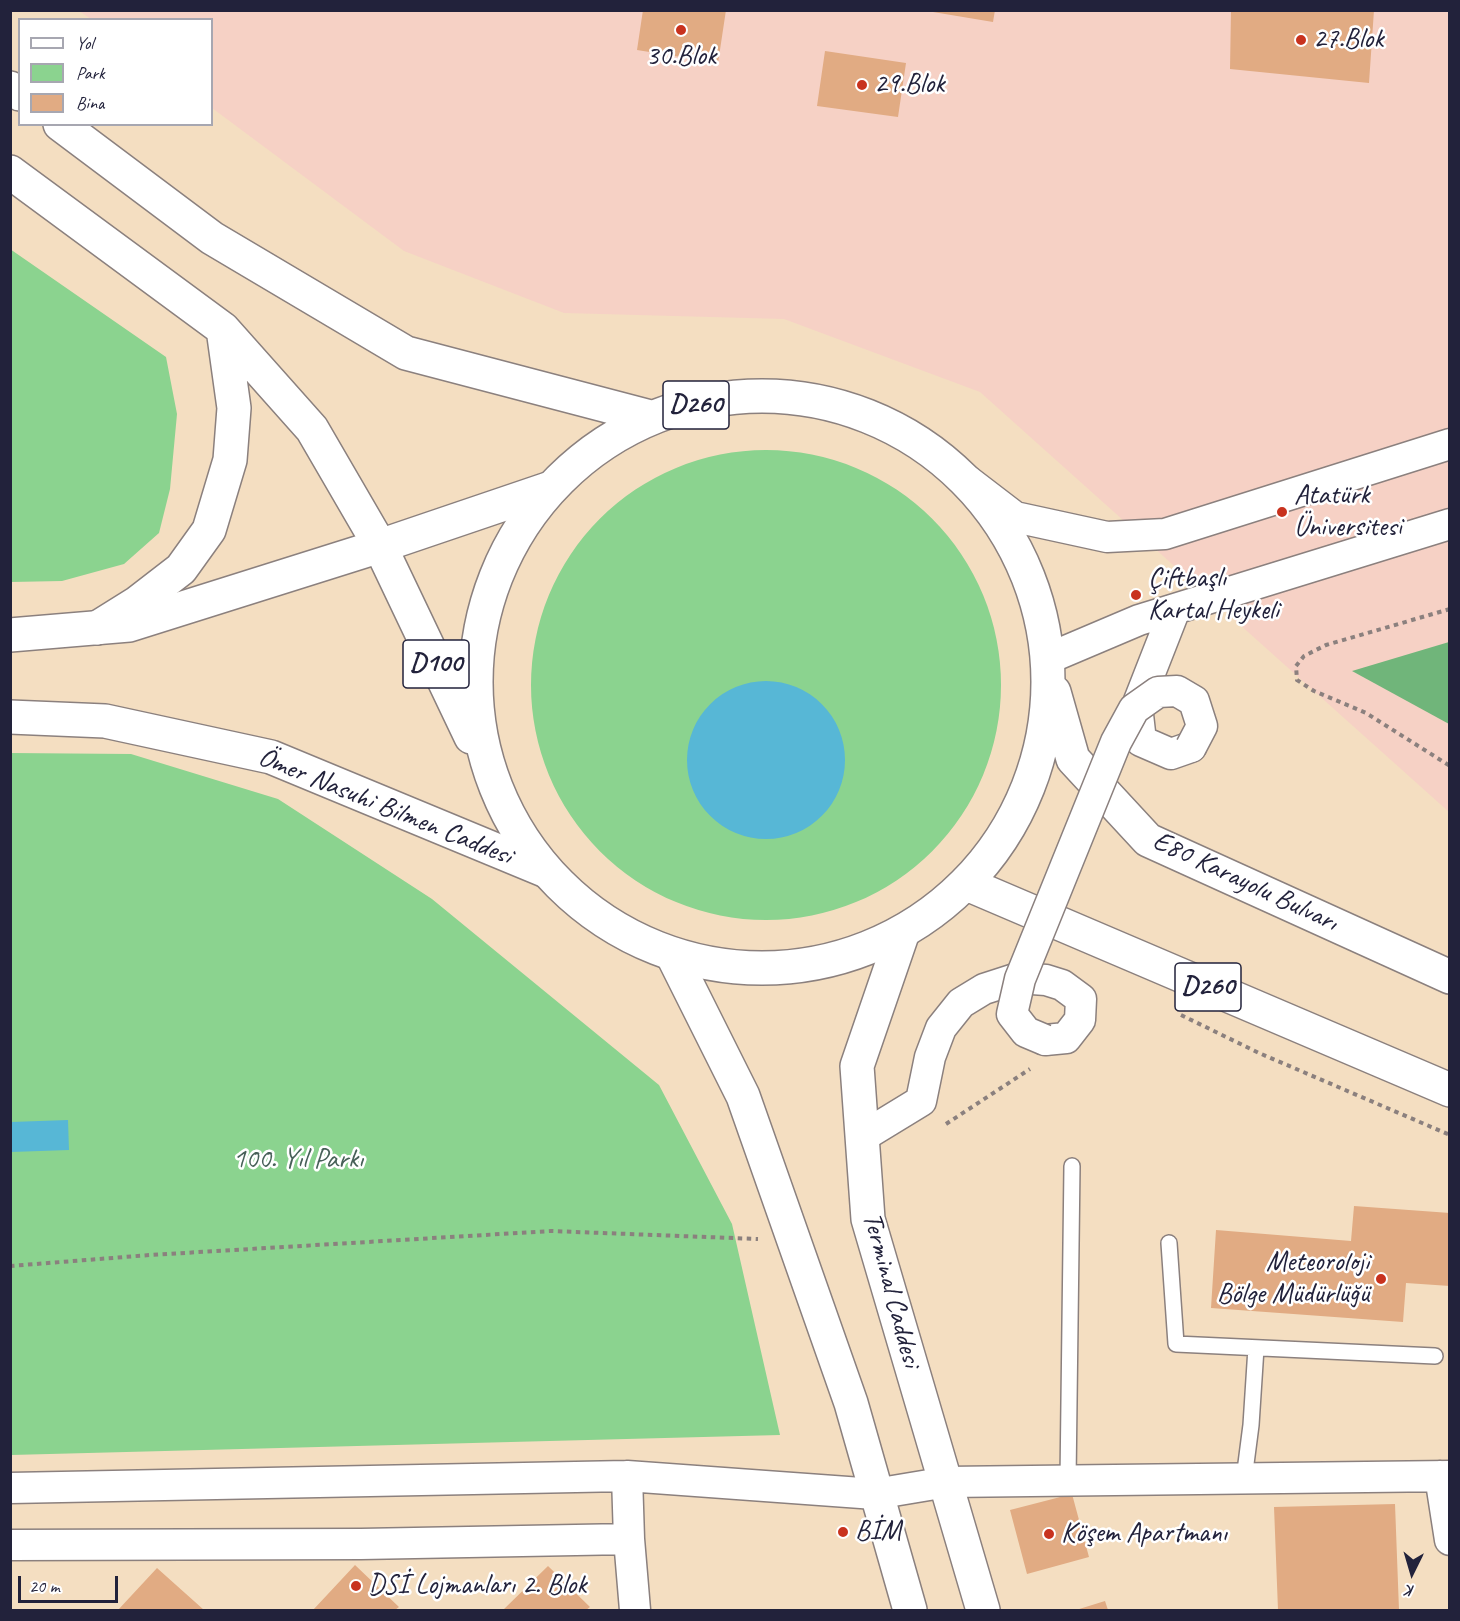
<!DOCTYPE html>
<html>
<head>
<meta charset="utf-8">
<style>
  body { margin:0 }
  #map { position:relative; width:1460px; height:1621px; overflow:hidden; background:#f4dec1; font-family:Caveat,sans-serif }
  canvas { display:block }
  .frame { position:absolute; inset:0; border:12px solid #22223b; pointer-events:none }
  .legend { position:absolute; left:18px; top:18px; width:195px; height:108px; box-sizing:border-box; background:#fff; border:2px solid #a7a7b1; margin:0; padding:8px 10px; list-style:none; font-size:18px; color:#22223b }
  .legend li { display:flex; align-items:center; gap:12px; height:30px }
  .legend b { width:30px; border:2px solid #a7a7b1 }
  .north { position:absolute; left:1382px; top:1543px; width:60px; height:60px; -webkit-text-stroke:4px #fff; paint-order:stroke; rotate:185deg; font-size:16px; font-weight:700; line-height:24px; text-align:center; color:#22223b }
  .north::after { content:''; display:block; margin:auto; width:21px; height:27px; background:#22223b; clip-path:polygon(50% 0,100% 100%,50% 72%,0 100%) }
  .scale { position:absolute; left:18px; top:1576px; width:100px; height:27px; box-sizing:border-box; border:3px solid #22223b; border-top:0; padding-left:8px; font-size:18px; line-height:21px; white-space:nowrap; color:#22223b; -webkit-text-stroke:4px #fff; paint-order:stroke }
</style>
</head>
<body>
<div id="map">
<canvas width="1460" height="1621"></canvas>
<div class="frame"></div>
<ul class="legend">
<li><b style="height:8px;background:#fff"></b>Yol</li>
<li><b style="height:16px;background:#8bd38f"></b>Park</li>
<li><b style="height:16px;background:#e1ab83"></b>Bina</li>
</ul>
<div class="north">K</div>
<div class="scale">20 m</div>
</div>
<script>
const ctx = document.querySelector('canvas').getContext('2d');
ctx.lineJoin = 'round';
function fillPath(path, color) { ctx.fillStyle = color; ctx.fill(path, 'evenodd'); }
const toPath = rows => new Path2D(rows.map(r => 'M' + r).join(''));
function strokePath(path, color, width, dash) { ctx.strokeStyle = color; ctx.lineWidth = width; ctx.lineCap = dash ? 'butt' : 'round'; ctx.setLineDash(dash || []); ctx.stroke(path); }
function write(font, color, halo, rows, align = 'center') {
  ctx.font = font + ' Caveat,sans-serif'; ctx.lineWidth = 5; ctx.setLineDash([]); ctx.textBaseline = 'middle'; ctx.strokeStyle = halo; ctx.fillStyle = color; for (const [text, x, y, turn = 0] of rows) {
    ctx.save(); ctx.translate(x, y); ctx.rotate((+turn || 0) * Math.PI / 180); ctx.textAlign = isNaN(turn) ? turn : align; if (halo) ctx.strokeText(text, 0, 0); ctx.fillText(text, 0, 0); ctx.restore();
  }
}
fillPath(toPath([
  [79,11,1449,11,1449,812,980,392,784,319,564,313,404,251,212,108,212,20,91,19]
]), '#f6d1c5');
fillPath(toPath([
  [10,249,166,357,177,414,170,489,159,533,124,564,62,581,11,582],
  '531 685a235 235 0 1 1 470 0a235 235 0 1 1-470 0Z',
  [10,753,131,754,278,799,432,899,659,1085,732,1224,780,1435,11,1455]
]), '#8bd38f');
fillPath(toPath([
  [1449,642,1449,724,1352,671]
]), '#70b57a');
fillPath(toPath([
  '687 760a79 79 0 1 1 158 0a79 79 0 1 1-158 0Z',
  [68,1120,69,1150,11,1152,11,1122]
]), '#57b7d6');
fillPath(toPath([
  [643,10,726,10,718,63,637,50],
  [921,10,995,10,993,22],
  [1231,10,1374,10,1369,83,1230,69],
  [825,51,906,63,898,117,817,106],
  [1354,1206,1450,1213,1450,1286,1406,1283,1403,1322,1211,1308,1216,1230,1351,1241],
  [1072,1494,1089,1557,1027,1574,1010,1510],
  [1395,1504,1399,1610,1278,1610,1274,1507],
  [355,1565,399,1607,395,1610,313,1610],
  [548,1566,590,1607,586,1610,503,1610],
  [157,1568,204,1610,118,1610],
  [1105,1601,1108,1610,1076,1610]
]), '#e1ab83');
const lane = toPath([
  [1169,1243,1176,1344,1435,1356],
  [1244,1479,1251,1425,1256,1348],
  [1068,1480,1072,1166]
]);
const street = toPath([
  [968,481,1015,517,1107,537,1165,534,1450,444],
  [1175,609,1137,706,1141,741,1171,754,1191,747],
  [1047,659,1139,620,1450,524],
  [862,1137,921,1101,930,1057,941,1028,961,1003,984,989,1018,978,1046,980,1062,985,1081,999,1080,1020,1066,1038,1045,1040],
  [627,1476,629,1539,635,1610],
  [1440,1476,1450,1540],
  [10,1488,627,1476,875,1494,947,1482,1450,1476],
  [10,1545,361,1544,629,1539]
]);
const secondary = toPath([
  [10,635,129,625,380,546,548,489],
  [10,717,105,721,271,757,544,870]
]);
const primary = toPath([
  [903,932,857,1066,868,1219,983,1610],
  [672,954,743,1096,851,1403,910,1610]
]);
const highway = toPath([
  [10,88,20,94],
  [60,124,212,238,406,353,650,417],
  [10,172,223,329,312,429,380,546,471,737],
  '476 682a286 286 0 1 1 572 0a286 286 0 1 1-572 0Z',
  [97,628,137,603,181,569,209,530,230,460,234,408,223,329],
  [1054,692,1073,759,1148,840,1450,977],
  [967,884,1450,1090]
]);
strokePath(lane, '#8b807e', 18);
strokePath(street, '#8b807e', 33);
strokePath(secondary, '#8b807e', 36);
strokePath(primary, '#8b807e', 36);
strokePath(highway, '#8b807e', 36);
strokePath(toPath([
  [1450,609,1326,645,1304,656,1296,666,1297,680,1314,691,1366,713,1450,766],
  [1181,1015,1259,1053,1450,1135],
  [946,1124,1030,1069],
  [10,1266,150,1255,551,1231,758,1239]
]), '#8b807e', 4, [4.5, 4.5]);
strokePath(lane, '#fff', 15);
strokePath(street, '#fff', 30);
strokePath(secondary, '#fff', 33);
strokePath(primary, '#fff', 33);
strokePath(highway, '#fff', 33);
const streetBridge = toPath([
  [1045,1040,1026,1032,1012,1014,1020,979,1116,742,1134,709,1158,692,1177,691,1194,701,1202,726,1191,747]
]);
strokePath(streetBridge, '#8b807e', 33, []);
strokePath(streetBridge, '#fff', 30);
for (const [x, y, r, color] of [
  [681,30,6,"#c8321e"],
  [1301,40,6,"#c8321e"],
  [862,85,6,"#c8321e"],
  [1282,512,6,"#c8321e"],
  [1136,595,6,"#c8321e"],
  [1381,1279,6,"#c8321e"],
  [843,1532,6,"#c8321e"],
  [1049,1534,6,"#c8321e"],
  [356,1586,6,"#c8321e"]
]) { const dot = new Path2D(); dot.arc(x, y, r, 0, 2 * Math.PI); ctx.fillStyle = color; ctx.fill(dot); strokePath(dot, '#fff', 2); }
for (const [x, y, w] of [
  [696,405,66],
  [436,664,66],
  [1208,987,66]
]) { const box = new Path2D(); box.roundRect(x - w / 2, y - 24, w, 48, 4.5); ctx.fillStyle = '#fff'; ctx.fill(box); strokePath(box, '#22223b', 1.5); }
write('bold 27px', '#22223b', null, [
  ["D260",696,405],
  ["D100",436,664],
  ["D260",1208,987]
]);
write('28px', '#22223b', '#fff', [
  ["27.Blok",1313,40],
  ["30.Blok",681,57,"center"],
  ["29.Blok",874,85],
  ["Atatürk",1294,496],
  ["Üniversitesi",1294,528],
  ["Çiftbaşlı",1148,579],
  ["Kartal Heykeli",1148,611],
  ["Meteoroloji",1369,1263,"right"],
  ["Bölge Müdürlüğü",1369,1295,"right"],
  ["BİM",855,1532],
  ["Köşem Apartmanı",1061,1534],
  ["DSİ Lojmanları 2. Blok",368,1586]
], 'left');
write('28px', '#22223b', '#fff', [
  ["Ömer Nasuhi Bilmen Caddesi",385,807,22],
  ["E80 Karayolu Bulvarı",1245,882,25],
  ["Terminal Caddesi",891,1290,75]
]);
write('28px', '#476058', '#fff', [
  ["100. Yıl Parkı",298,1160]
]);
</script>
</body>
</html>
